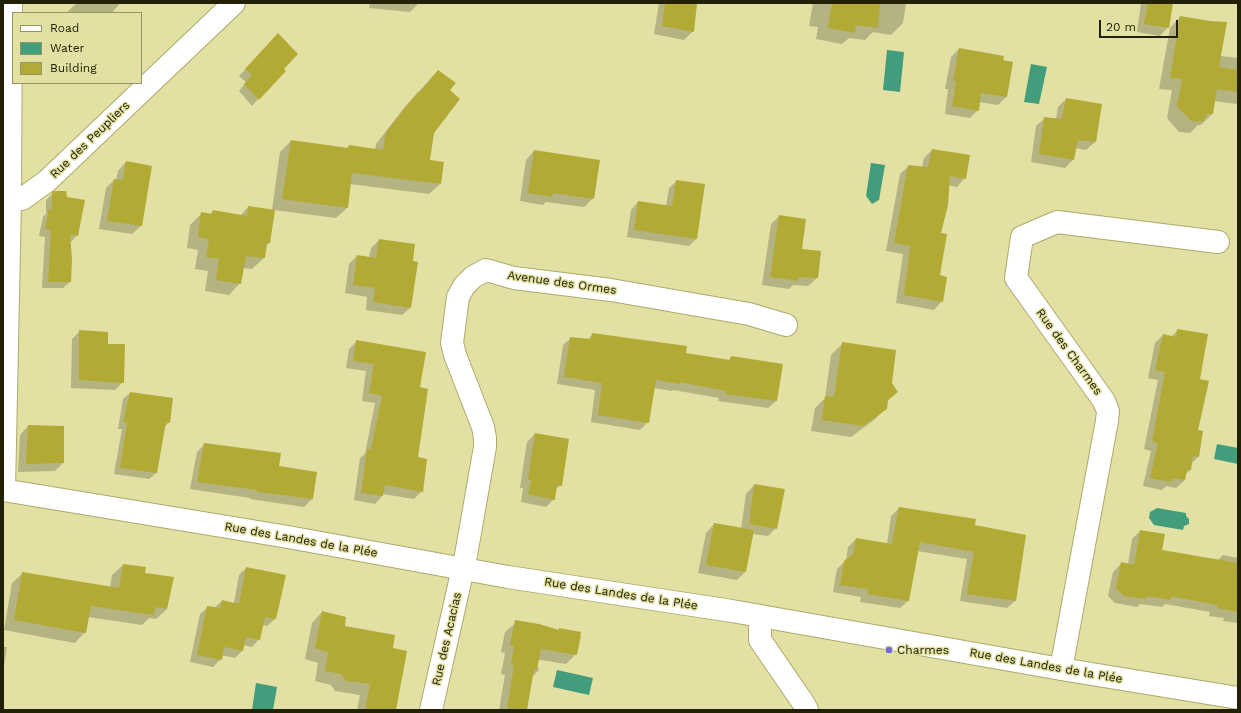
<!DOCTYPE html>
<html>
<head>
<meta charset="utf-8">
<style>
  body { margin:0 }
  #map { position:relative; width:1241px; height:713px; overflow:hidden; background:#e2e0a2; font-family:"Work Sans",sans-serif }
  canvas { display:block }
  .frame { position:absolute; inset:0; border:4px solid #222108; pointer-events:none }
  .legend { position:absolute; left:12px; top:12px; width:130px; height:72px; box-sizing:border-box; background:#e2e0a2; border:1px solid #959464; margin:0; padding:5px 7px; list-style:none; font-size:12px; color:#222108 }
  .legend li { display:flex; align-items:center; gap:8px; height:20px }
  .legend b { width:20px; border:1px solid #959464 }
  .scale { position:absolute; left:1099px; top:20px; width:79px; height:18px; box-sizing:border-box; border:2px solid #222108; border-top:0; padding-left:5px; font-size:12px; line-height:14px; white-space:nowrap; color:#222108; -webkit-text-stroke:3px #e2e0a2; paint-order:stroke }
</style>
</head>
<body>
<div id="map">
<canvas width="1241" height="713"></canvas>
<div class="frame"></div>
<ul class="legend">
<li><b style="height:5px;background:#fff"></b>Road</li>
<li><b style="height:11px;background:#419d7c"></b>Water</li>
<li><b style="height:11px;background:#b1aa34"></b>Building</li>
</ul>
<div class="scale">20 m</div>
</div>
<script>
const ctx = document.querySelector('canvas').getContext('2d');
ctx.lineJoin = 'round';
function fillPath(path, color) { ctx.fillStyle = color; ctx.fill(path, 'evenodd'); }
const toPath = rows => new Path2D(rows.map(r => 'M' + r).join(''));
function strokePath(path, color, width, dash) { ctx.strokeStyle = color; ctx.lineWidth = width; ctx.lineCap = dash ? 'butt' : 'round'; ctx.setLineDash(dash || []); ctx.stroke(path); }
function write(font, color, halo, rows, align = 'center') {
  ctx.font = font + ' "Work Sans",sans-serif'; ctx.lineWidth = 3; ctx.setLineDash([]); ctx.textBaseline = 'middle'; ctx.strokeStyle = halo; ctx.fillStyle = color; for (const [text, x, y, turn = 0] of rows) {
    ctx.save(); ctx.translate(x, y); ctx.rotate((+turn || 0) * Math.PI / 180); ctx.textAlign = isNaN(turn) ? turn : align; if (halo) ctx.strokeText(text, 0, 0); ctx.fillText(text, 0, 0); ctx.restore();
  }
}
fillPath(toPath([
  [887,50,904,52,900,92,883,90],
  [1031,64,1047,67,1039,104,1024,102],
  [871,163,885,165,879,200,872,204,866,196],
  [1217,444,1238,448,1238,464,1214,459],
  [1157,508,1186,513,1186,516,1189,519,1189,524,1184,526,1183,530,1154,525,1149,518,1150,512],
  [557,670,593,678,589,695,553,687],
  [256,683,277,687,273,710,252,710]
]), '#419d7c');
fillPath(toPath([
  [83,3,120,3,112,13,66,13,76,4,82,4],
  [370,3,419,3,410,12,369,8],
  [659,3,696,3,693,31,684,40,654,34],
  [813,3,906,3,903,23,891,35,873,32,865,40,849,38,842,44,816,39,818,27,809,26],
  [1141,3,1172,3,1168,27,1160,36,1137,32],
  [1180,17,1220,56,1238,58,1238,104,1214,101,1212,114,1201,125,1198,125,1190,133,1179,132,1167,118,1172,90,1159,89,1170,28],
  [272,41,258,99,252,106,239,91,246,82,239,76],
  [959,49,1006,97,998,105,979,102,978,110,970,118,945,114,948,89,945,89,951,57],
  [438,71,448,90,433,133,429,161,440,184,429,194,350,184,347,208,336,218,274,210,269,243,265,247,264,258,252,269,243,268,240,283,229,295,205,291,208,271,195,269,198,250,187,248,190,225,202,213,210,214,213,211,240,216,248,207,272,210,280,152,291,141,346,149,349,146,375,150,376,144,407,104],
  [1066,99,1095,142,1086,150,1075,148,1073,160,1065,168,1031,162,1036,126,1045,118,1056,119,1058,107],
  [932,150,965,178,957,187,948,185,939,234,939,276,942,301,934,310,896,303,903,254,886,251,900,174,909,166,922,167,924,158],
  [534,151,593,198,584,207,546,202,543,205,520,201,526,160],
  [126,162,151,166,141,226,132,234,99,229,106,188,114,180,116,180,118,171],
  [677,181,696,239,689,246,627,237,631,210,638,202,666,206,669,188],
  [53,193,66,198,77,235,71,242,69,241,70,282,63,288,42,288,45,237,39,236,43,217,46,214,46,200],
  [779,216,801,249,817,278,808,286,793,285,789,289,762,285,771,224],
  [379,240,412,262,411,307,402,315,366,310,367,297,345,293,349,264,357,256,369,258,371,248],
  [1178,330,1199,380,1197,431,1202,432,1198,457,1191,464,1191,469,1185,475,1185,480,1176,488,1166,486,1162,490,1143,486,1151,451,1144,449,1158,380,1148,378,1155,343,1163,335,1171,337],
  [80,331,107,344,123,382,115,390,71,388,72,339],
  [593,334,686,347,685,354,728,361,731,357,776,401,768,408,718,401,719,398,673,390,672,391,654,388,648,422,640,430,591,422,595,390,557,384,563,345,571,338,587,340],
  [357,341,419,388,416,458,422,491,414,499,383,494,382,496,375,504,354,500,360,458,365,454,375,403,362,401,366,371,346,368,349,349],
  [842,344,891,383,897,392,886,402,886,408,874,420,851,437,811,431,815,408,825,398,831,355],
  [130,393,169,422,164,428,156,473,149,479,114,474,122,429,118,429,123,399],
  [28,426,63,463,55,471,18,472,20,435],
  [535,434,561,485,555,490,554,499,546,507,521,502,523,488,520,488,527,442],
  [205,444,278,467,312,499,304,507,250,499,250,498,190,489,197,452],
  [754,485,776,528,768,536,753,534,745,572,737,580,698,573,706,533,714,524,741,529,746,494],
  [899,508,974,526,1015,601,1007,608,960,601,967,559,917,551,908,601,900,608,860,602,861,597,833,592,837,569,846,560,848,547,856,539,887,544,891,516],
  [1140,531,1161,551,1218,560,1223,555,1238,558,1238,623,1223,621,1224,618,1209,616,1210,612,1165,604,1162,607,1140,604,1137,607,1115,603,1108,596,1113,572,1121,564,1128,565,1132,539],
  [123,565,144,574,167,609,156,619,149,618,142,625,88,617,85,632,75,643,4,630,12,583,23,573,110,587,112,575],
  [246,568,285,576,275,619,267,626,262,625,259,639,252,647,243,645,242,651,235,658,221,655,221,659,213,667,190,662,200,614,208,607,214,608,222,601,234,603,239,575],
  [322,612,343,627,392,649,395,710,357,710,360,695,335,691,331,685,315,681,318,663,305,659,312,623],
  [519,620,520,622,558,631,559,629,576,654,566,664,534,659,539,670,532,677,526,710,494,710,495,709,499,710,505,675,501,674,505,653,501,652,505,632],
  [3,647,7,647,3,672]
]), '#0003');
fillPath(toPath([
  [665,3,697,3,694,32,662,26],
  [832,3,880,3,878,28,856,25,855,33,828,28],
  [1148,3,1173,3,1169,28,1144,24],
  [1180,16,1210,21,1227,22,1219,67,1238,70,1238,92,1217,89,1213,114,1208,114,1202,122,1191,121,1177,106,1182,79,1170,78],
  [278,33,298,54,284,69,286,71,259,100,244,84,252,75,245,69],
  [959,48,1004,56,1003,60,1013,62,1007,97,981,93,979,111,952,106,956,81,953,81],
  [438,70,456,83,450,90,460,99,434,133,430,160,444,162,441,184,352,173,348,208,282,199,291,140,348,148,349,145,383,150,386,132,418,92,419,93],
  [1066,98,1102,104,1096,142,1078,140,1074,160,1039,154,1044,117,1062,119],
  [932,149,970,155,966,179,950,176,948,205,941,233,947,234,940,275,947,277,943,302,904,295,910,246,894,243,908,165,928,167],
  [534,150,600,160,594,199,553,193,552,197,528,193],
  [126,161,152,166,142,226,107,221,114,179,123,180],
  [676,180,705,184,697,239,634,230,638,201,672,206],
  [54,191,66,191,67,197,85,200,78,236,70,234,72,259,71,282,48,282,51,230,45,229,49,209,52,210,52,192],
  [248,206,275,210,270,243,267,243,265,258,246,256,241,284,216,280,219,259,206,257,209,239,198,237,201,212,212,214,213,210,247,216],
  [779,215,806,219,802,249,821,251,818,278,798,277,798,281,770,277],
  [379,239,415,244,413,261,418,262,411,308,373,302,375,288,353,285,357,255,376,258],
  [1177,329,1208,334,1200,379,1209,381,1198,430,1203,431,1199,457,1193,456,1191,470,1187,470,1185,480,1173,478,1171,482,1150,478,1158,443,1152,441,1165,372,1155,370,1163,334,1176,337],
  [79,330,108,332,108,344,125,344,124,383,79,380],
  [592,333,687,346,686,353,730,360,731,356,783,364,777,401,725,394,726,391,680,382,680,384,656,380,649,423,598,415,602,383,564,377,570,337,591,339],
  [356,340,426,352,420,387,428,389,418,457,427,459,423,492,385,485,383,496,361,493,367,449,371,450,382,396,369,393,374,364,353,361],
  [842,342,896,350,892,383,898,392,888,400,887,409,863,426,822,420,825,396,834,397],
  [130,392,173,398,170,423,166,422,157,473,120,468,127,423,123,422],
  [28,425,64,426,64,463,26,464],
  [535,433,569,439,562,486,557,485,555,500,528,494,531,480,528,480],
  [204,443,281,453,279,466,317,472,313,499,257,492,257,490,197,482],
  [754,484,785,489,777,529,749,524],
  [899,507,976,519,975,525,1026,535,1016,601,967,594,974,552,920,542,909,601,867,594,868,589,840,585,844,561,853,554,856,538,892,544],
  [714,523,754,530,746,572,706,565],
  [1140,530,1165,534,1162,550,1238,563,1238,612,1217,608,1217,605,1171,596,1171,600,1146,596,1146,599,1124,596,1116,588,1121,562,1134,565],
  [123,564,146,567,145,573,174,577,167,609,155,607,154,615,91,606,86,633,14,620,22,572,119,588],
  [246,567,286,575,276,619,265,617,260,640,246,637,243,651,224,647,222,660,197,655,207,606,220,608,222,600,239,604],
  [322,611,346,617,345,626,395,635,393,648,407,651,396,710,365,710,370,684,346,681,341,674,325,671,328,652,315,648],
  [515,620,539,624,559,630,559,628,581,632,580,635,581,635,577,655,541,649,537,670,534,669,527,710,507,710,514,665,511,664,514,646,510,645]
]), '#b1aa34');
const minor = toPath([
  [10,201,22,199,47,181,234,3],
  [3,490,288,537,508,577,732,611,1061,669,1238,698],
  [4,490,10,201,11,3],
  [762,617,760,628,760,640,804,704,807,710],
  [1061,669,1107,421,1108,411,1104,401,1016,278,1022,237,1057,222,1218,242],
  [431,710,466,555,485,447,485,438,483,427,455,355,452,343,458,297,464,286,473,277,486,270,514,278,611,290,749,314,786,325]
]);
strokePath(minor, '#acaa6e', 24);
strokePath(minor, '#fff', 22);
for (const [x, y, r, color] of [
  [889,650,4,"#7866e1"]
]) { const dot = new Path2D(); dot.arc(x, y, r, 0, 2 * Math.PI); ctx.fillStyle = color; ctx.fill(dot); strokePath(dot, '#e2e0a2', 1.5); }
write('12px', '#222108', '#e2e0a2', [
  ["Rue des Peupliers",90,140,-44],
  ["Avenue des Ormes",562,283,8],
  ["Rue des Charmes",1069,352,54],
  ["Rue des Landes de la Plée",301,540,10],
  ["Rue des Landes de la Plée",621,594,9],
  ["Rue des Acacias",447,639,-77],
  ["Rue des Landes de la Plée",1046,666,10]
]);
write('12px', '#222108', '#e2e0a2', [
  ["Charmes",897,650]
], 'left');
</script>
</body>
</html>
